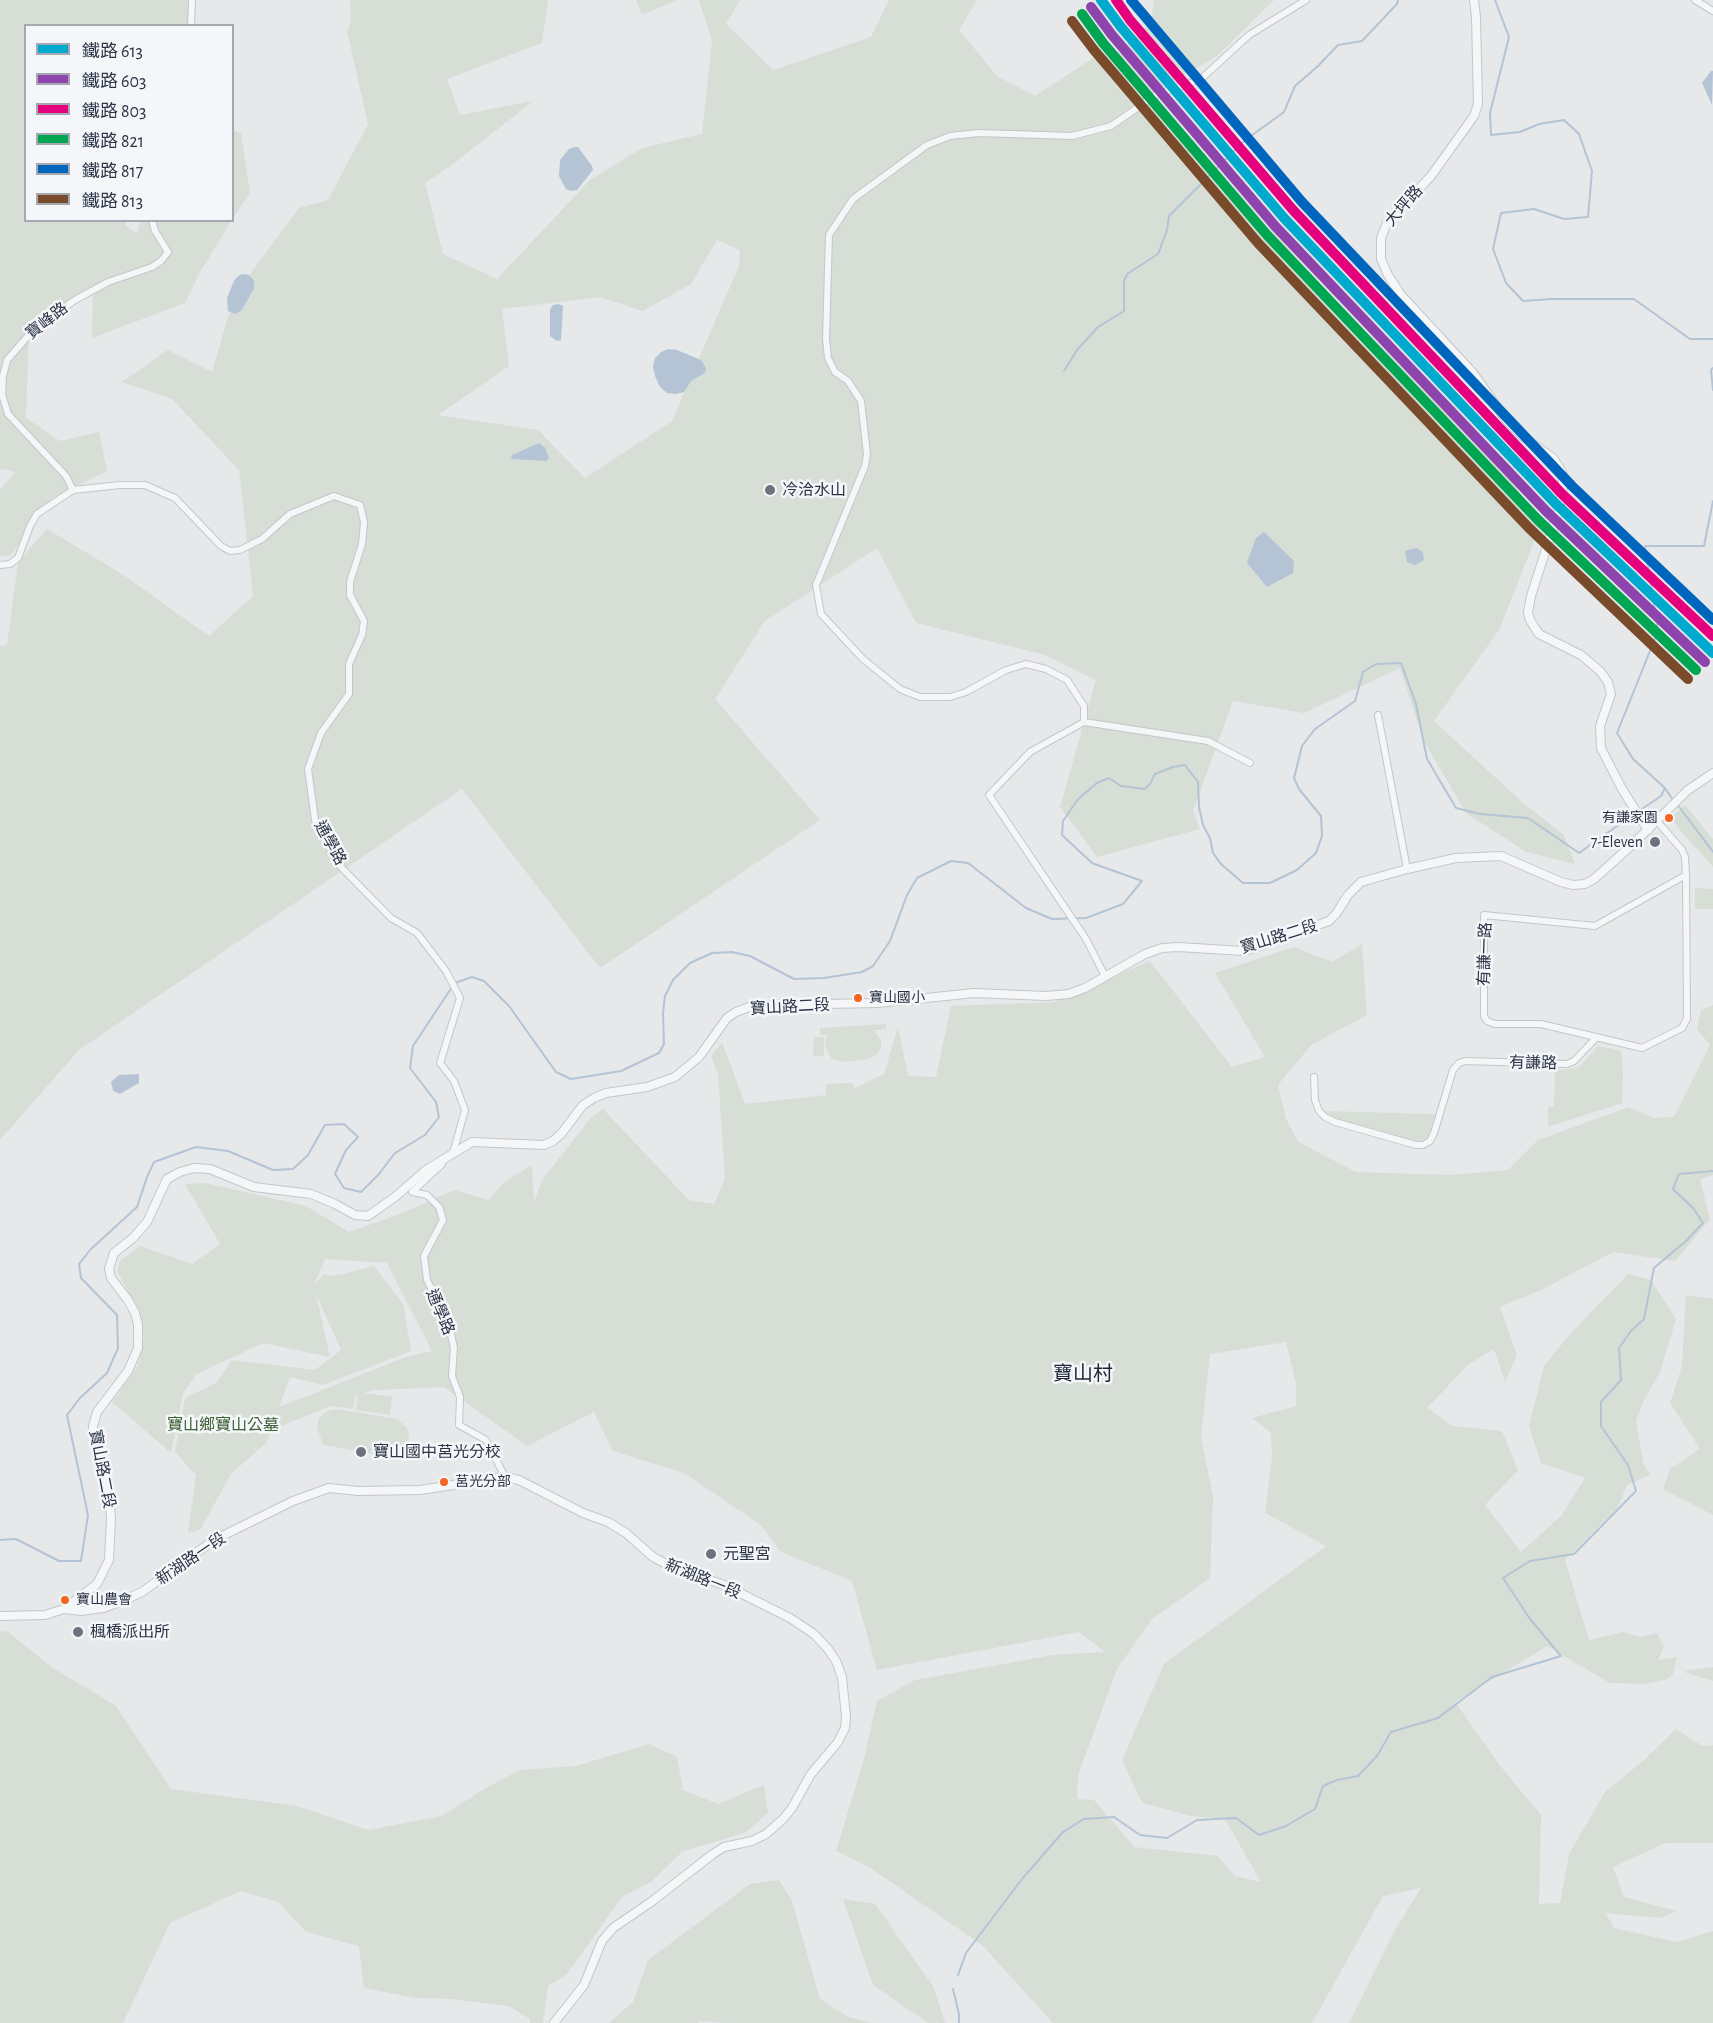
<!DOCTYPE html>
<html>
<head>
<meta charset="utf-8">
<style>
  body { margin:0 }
  #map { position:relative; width:1713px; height:2023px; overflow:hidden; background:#e6e8ea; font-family:"Alegreya Sans","Noto Sans TC",sans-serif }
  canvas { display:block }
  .legend { position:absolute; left:24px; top:24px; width:210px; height:198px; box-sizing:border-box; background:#f4f6f9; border:2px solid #a4a8b1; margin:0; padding:8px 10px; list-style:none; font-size:18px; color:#2b3445 }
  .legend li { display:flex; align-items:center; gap:12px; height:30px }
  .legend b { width:30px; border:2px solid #a4a8b1 }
</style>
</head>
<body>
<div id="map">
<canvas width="1713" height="2023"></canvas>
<ul class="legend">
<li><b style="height:8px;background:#00a9ce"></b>鐵路 613</li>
<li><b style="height:8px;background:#8e44ad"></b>鐵路 603</li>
<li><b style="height:8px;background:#e5007d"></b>鐵路 803</li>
<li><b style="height:8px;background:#00a651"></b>鐵路 821</li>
<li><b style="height:8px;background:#0065bd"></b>鐵路 817</li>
<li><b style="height:8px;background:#7a4b2a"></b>鐵路 813</li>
</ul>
</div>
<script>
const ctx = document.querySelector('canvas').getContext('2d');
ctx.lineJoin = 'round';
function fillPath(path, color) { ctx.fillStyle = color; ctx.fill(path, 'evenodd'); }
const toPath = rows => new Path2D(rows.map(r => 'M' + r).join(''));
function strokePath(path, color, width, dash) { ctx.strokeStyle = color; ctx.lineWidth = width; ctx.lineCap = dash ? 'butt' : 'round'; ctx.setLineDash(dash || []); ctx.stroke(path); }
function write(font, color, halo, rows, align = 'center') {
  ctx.font = font + ' "Alegreya Sans","Noto Sans TC",sans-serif'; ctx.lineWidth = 5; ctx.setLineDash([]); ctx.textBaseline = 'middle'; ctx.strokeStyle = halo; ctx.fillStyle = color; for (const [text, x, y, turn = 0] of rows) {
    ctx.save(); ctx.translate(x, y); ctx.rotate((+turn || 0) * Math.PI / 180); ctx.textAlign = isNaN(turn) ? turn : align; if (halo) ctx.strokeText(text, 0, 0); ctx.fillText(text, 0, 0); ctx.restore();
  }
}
fillPath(toPath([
  [0,0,191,0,194,25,26,26,26,220,126,221,125,225,137,234,140,221,232,220,200,272,185,303,92,338,93,289,29,330,26,418,60,441,99,432,107,471,52,498,10,556,0,556,0,489,16,472,3,469,0,470],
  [350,0,548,0,542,43,447,79,460,115,533,101,456,162,425,183,443,254,497,279,590,180,642,148,702,134,712,41,699,0,740,0,726,24,773,70,871,37,889,0,977,0,959,30,997,76,1035,96,1093,58,1119,52,1151,23,1154,0,1274,0,1216,57,1152,93,1265,223,1343,309,1501,464,1541,524,1499,630,1434,721,1522,802,1564,835,1575,864,1526,852,1466,813,1424,741,1400,668,1304,713,1233,701,1193,811,1200,829,1097,857,1060,807,1096,680,1045,655,916,623,877,548,765,621,715,699,820,820,600,968,462,789,79,1050,0,1140,0,646,7,645,18,562,47,529,122,574,209,636,253,596,239,470,172,399,122,382,168,350,212,372,228,317,242,285,299,208,328,200,368,124,347,31,351,23],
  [717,240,740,250,739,266,672,421,585,478,538,430,438,415,509,366,502,309,600,297,643,311,691,284],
  [636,0,676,0,642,15],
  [233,130,241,133,250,192,232,220],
  [1685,805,1713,839,1713,867,1680,830,1673,820,1673,815],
  [1695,888,1713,889,1713,909,1695,909],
  [1362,944,1367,1015,1311,1045,1278,1085,1286,1119,1298,1142,1356,1172,1450,1175,1508,1170,1538,1140,1629,1107,1653,1118,1674,1117,1710,1045,1697,1029,1701,1010,1713,1005,1713,1175,1700,1180,1710,1219,1675,1261,1613,1252,1541,1290,1500,1307,1517,1355,1505,1382,1494,1349,1468,1365,1427,1408,1453,1426,1502,1431,1518,1470,1485,1505,1521,1552,1562,1515,1585,1478,1541,1463,1529,1426,1544,1366,1571,1333,1628,1274,1651,1280,1676,1319,1660,1372,1643,1402,1636,1421,1643,1463,1650,1475,1627,1485,1618,1507,1565,1560,1589,1640,1623,1632,1641,1637,1657,1633,1664,1646,1658,1660,1677,1657,1673,1674,1665,1680,1644,1684,1610,1683,1547,1646,1455,1702,1501,1767,1541,1815,1539,1904,1560,1903,1569,1854,1605,1792,1643,1761,1676,1729,1702,1746,1713,1745,1713,1843,1665,1843,1613,1867,1624,1897,1676,1911,1661,1918,1605,1913,1614,1928,1677,1942,1713,1931,1713,2023,1349,2023,1395,1930,1421,1888,1383,1896,1312,2023,1053,2023,982,1945,869,1867,836,1851,864,1759,877,1701,915,1680,1053,1655,1105,1652,1079,1632,877,1670,852,1581,781,1552,761,1525,684,1473,613,1451,594,1412,527,1446,444,1387,373,1390,364,1393,392,1397,390,1415,356,1410,358,1395,355,1397,353,1409,331,1406,271,1430,266,1443,231,1474,200,1530,188,1533,196,1475,175,1452,185,1398,216,1383,232,1360,315,1370,341,1350,316,1294,330,1357,263,1343,197,1374,183,1393,171,1453,112,1402,138,1366,144,1337,138,1310,117,1271,120,1261,140,1246,192,1264,220,1244,185,1184,205,1183,306,1206,349,1232,403,1213,454,1190,488,1200,504,1182,532,1165,534,1202,542,1180,590,1119,603,1109,689,1200,714,1204,725,1179,718,1074,711,1056,722,1042,745,1104,826,1095,826,1084,853,1083,854,1089,884,1074,898,1027,908,1076,936,1077,951,1006,1055,1002,1150,961,1232,1067,1265,1057,1215,973,1294,947,1332,962],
  [325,1259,387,1263,432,1351,406,1357,279,1407,290,1377,323,1385,411,1351,403,1304,374,1266,344,1274,329,1276,324,1274,314,1285],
  [1286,1342,1296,1384,1296,1406,1252,1418,1271,1433,1272,1458,1265,1513,1326,1546,1164,1664,1122,1760,1142,1803,1191,1816,1225,1819,1261,1882,1235,1876,1218,1856,1134,1847,1094,1800,1077,1799,1078,1775,1117,1669,1152,1619,1210,1578,1213,1496,1201,1438,1210,1354],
  [886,1024,886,1029,874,1030,881,1041,881,1047,877,1054,869,1059,846,1062,832,1059,826,1049,825,1042,828,1035,820,1035,820,1028],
  [814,1037,824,1037,824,1056,813,1056],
  [1598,1046,1621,1051,1623,1073,1622,1103,1548,1127,1548,1108,1554,1106,1555,1071,1579,1067],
  [1324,1111,1435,1114,1428,1138,1415,1142,1337,1119],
  [1686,1295,1713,1299,1713,1515,1663,1489,1670,1469,1700,1449,1670,1403,1682,1366],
  [337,1409,397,1419,407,1428,409,1438,407,1447,402,1454,393,1457,323,1445,317,1427,319,1418,327,1411],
  [0,1631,8,1632,53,1668,115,1705,171,1789,297,1806,368,1830,442,1816,484,1789,520,1770,576,1766,649,1744,677,1757,683,1790,718,1804,764,1785,768,1813,745,1833,683,1851,651,1882,622,1897,567,1974,548,1986,543,2023,530,2023,530,2019,509,2006,450,1999,416,1998,364,1988,359,1946,306,1932,278,1902,241,1891,170,1923,123,2023,0,2023],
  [1713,1667,1713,1681,1684,1672,1690,1670],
  [779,1880,792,1901,820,1999,848,2017,872,2023,726,2023,699,2021,698,2023,609,2023,633,2002,648,1960,750,1884],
  [843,1899,875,1904,933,1986,945,2023,928,2023,873,1985]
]), '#d6ded6');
fillPath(toPath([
  [1711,71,1713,71,1712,105,1702,83],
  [574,147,578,147,592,166,593,170,577,190,571,191,566,189,559,176,560,160,569,149],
  [242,274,249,275,254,281,254,288,242,310,235,314,228,311,227,298,234,281,238,276],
  [559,304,563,306,561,340,557,341,550,336,550,309,553,305],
  [668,349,677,350,701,360,706,368,705,373,691,381,684,392,676,394,667,393,660,387,655,376,653,367,655,358,661,352],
  [539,443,545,448,549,457,547,461,511,459,512,455],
  [1264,532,1294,561,1293,573,1267,587,1247,563,1256,538],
  [1416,548,1423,552,1424,560,1415,565,1407,562,1405,551],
  [139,1074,139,1083,120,1094,113,1091,111,1082,119,1075]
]), '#b4c4d5');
strokePath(toPath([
  [1495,0,1509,37,1490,113,1491,135,1520,132,1539,124,1564,120,1579,134,1592,171,1588,217,1564,219,1534,209,1501,213,1493,249,1506,283,1523,301,1552,299,1634,299,1690,339,1713,339],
  [1713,368,1711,370,1713,390],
  [1064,371,1077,350,1098,327,1124,311,1124,281,1127,274,1158,254,1167,230,1169,216,1244,141,1284,112,1295,86,1318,66,1338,45,1362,41,1397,4,1398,0],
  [1665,788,1673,800],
  [1677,804,1713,852],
  [1639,811,1661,796,1665,788,1633,759,1617,733,1658,631,1645,546,1704,546,1713,501],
  [455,983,472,977,484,981,509,1006,556,1072,571,1079,621,1071,659,1053,664,1044,663,1013,665,996,673,980,690,963,712,953,732,952,750,956,794,979,824,978,862,972,873,966,890,941,907,895,917,878,951,861,968,863,1026,908,1052,919,1086,918,1123,904,1142,881,1092,863,1062,835,1063,821,1078,799,1097,783,1109,778,1121,786,1145,789,1150,784,1155,774,1173,767,1185,765,1198,782,1199,807,1203,825,1210,838,1213,853,1221,864,1243,883,1270,883,1297,870,1316,853,1322,836,1321,816,1299,789,1294,778,1302,746,1315,729,1355,701,1363,672,1376,664,1401,663,1416,704,1427,759,1456,808,1480,814,1528,818,1579,853,1634,814],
  [0,1540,16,1539,59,1561,81,1561,88,1515,67,1415,80,1398,107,1373,118,1348,117,1315,81,1278,79,1264,91,1249,137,1207,147,1177,154,1162,196,1147,228,1151,273,1170,293,1169,308,1155,325,1125,344,1124,358,1137,346,1150,335,1174,344,1188,361,1192,379,1174,395,1153,425,1135,439,1117,436,1102,410,1068,413,1046,452,987],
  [958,1975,966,1953,1022,1879,1063,1832,1084,1819,1114,1817,1140,1835,1167,1838,1197,1820,1236,1818,1259,1835,1286,1826,1315,1809,1323,1786,1337,1780,1358,1776,1377,1756,1391,1732,1438,1718,1492,1677,1561,1656,1530,1619,1503,1578,1530,1561,1574,1554,1636,1491,1628,1465,1601,1426,1601,1402,1621,1380,1619,1348,1631,1331,1644,1319,1654,1268,1686,1241,1703,1223,1693,1208,1673,1189,1679,1174,1713,1171],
  [953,1989,959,2014,959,2023]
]), '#b4c4d5', 2);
const minor = toPath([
  [1695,0,1713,11],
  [191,26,192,0],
  [73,490,66,476,8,414,2,394,3,376,7,360,35,328,75,300,108,282,152,267,161,261,168,252,155,231,152,220],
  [0,565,10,564,18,558,30,526,37,514,73,490,120,485,145,485,175,498,221,546,230,551,240,550,262,539,290,514,334,496,360,505,364,522,362,544,350,582,350,595,364,621,362,635,349,664,349,694,321,733,308,769,315,820,338,864,391,918,417,933,446,971,460,998,440,1063,454,1081,465,1110,453,1153],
  [1378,715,1407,869],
  [1084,722,1208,741,1250,763],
  [1657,821,1682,850,1685,857,1686,875,1687,1019,1682,1028,1642,1048,1541,1024,1495,1024,1487,1021,1484,1016,1484,915,1595,926,1686,875],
  [1105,976,1086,939,989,795,1030,752,1084,722,1084,706,1067,680,1046,669,1026,664,1006,670,966,692,950,697,920,697,900,689,863,659,821,614,816,585,865,466,867,454,861,401,848,381,835,372,828,358,826,339,829,235,853,199,927,145,950,136,979,133,1072,136,1111,126,1156,95,1201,79,1249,35,1306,0],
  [1314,1077,1315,1100,1319,1111,1325,1117,1335,1122,1416,1145,1423,1145,1430,1141,1434,1133,1453,1070,1459,1063,1465,1061,1567,1064,1574,1061,1596,1038],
  [442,1164,412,1192,427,1195,439,1207,443,1220,424,1256,427,1280,449,1325,454,1348,452,1376,460,1397,459,1425,486,1440,505,1477]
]);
const tertiary = toPath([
  [1474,0,1476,17,1478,104,1474,116,1431,176,1387,223,1381,238,1381,259,1388,275,1401,295,1473,373,1508,422,1522,436,1553,458,1562,472,1563,487,1559,509,1531,596,1528,612,1530,620,1539,634,1581,655,1600,671,1608,682,1611,694,1600,726,1601,748,1622,789,1648,830],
  [64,1609,97,1584,109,1560,111,1518,109,1495,106,1475,93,1435,93,1426,97,1412,128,1371,138,1348,138,1324,135,1313,128,1300,111,1278,109,1269,114,1253,133,1238,147,1222,167,1179,180,1172,194,1168,210,1169,254,1187,311,1194,335,1204,355,1215,368,1216,395,1197,426,1170,472,1142,544,1145,553,1141,561,1134,583,1105,594,1098,606,1093,647,1087,675,1077,699,1057,727,1018,736,1012,749,1007,770,1005,878,1003,974,993,1046,996,1069,994,1085,988,1145,954,1162,948,1178,947,1244,951,1257,947,1329,921,1336,914,1348,895,1361,882,1407,869,1456,858,1501,856,1561,882,1573,885,1585,884,1594,879,1633,844,1688,790,1713,773],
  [0,1616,45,1615,64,1609,81,1611,103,1608,122,1601,142,1592,214,1540,293,1501,329,1488,358,1491,420,1490,505,1477,519,1480,583,1513,608,1522,626,1533,653,1557,668,1565,724,1585,790,1618,814,1634,828,1649,836,1661,842,1677,846,1717,845,1728,838,1742,811,1774,792,1808,783,1819,766,1834,752,1841,724,1847,713,1854,651,1902,613,1928,602,1941,584,1985,554,2023]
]);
strokePath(minor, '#c4c6c8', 8);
strokePath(tertiary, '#c4c6c8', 10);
strokePath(minor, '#f5f6f7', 6);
strokePath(tertiary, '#f5f6f7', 8);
strokePath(toPath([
  [1101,0,1121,27,1284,218,1555,503,1713,653]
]), '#00a9ce', 10);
strokePath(toPath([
  [1091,7,1112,35,1275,226,1546,511,1705,662]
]), '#8e44ad', 10);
strokePath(toPath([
  [1116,0,1130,20,1293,210,1563,495,1713,636]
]), '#e5007d', 10);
strokePath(toPath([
  [1082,14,1103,43,1267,235,1538,520,1696,670]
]), '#00a651', 10);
strokePath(toPath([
  [1131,0,1302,202,1572,486,1713,620]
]), '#0065bd', 10);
strokePath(toPath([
  [1072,21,1094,50,1258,243,1529,528,1688,679]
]), '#7a4b2a', 10);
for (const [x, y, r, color] of [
  [770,490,6,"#6c737f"],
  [1669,818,5,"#f26522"],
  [1655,842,6,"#6c737f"],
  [858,998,5,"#f26522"],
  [361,1452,6,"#6c737f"],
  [444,1482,5,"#f26522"],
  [711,1554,6,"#6c737f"],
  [65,1600,5,"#f26522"],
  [78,1632,6,"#6c737f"]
]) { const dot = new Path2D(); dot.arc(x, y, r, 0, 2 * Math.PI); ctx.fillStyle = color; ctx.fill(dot); strokePath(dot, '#f4f6f9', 2); }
write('14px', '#2b3445', '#f4f6f9', [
  ["有謙家園",1658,818,"right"],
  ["寶山國小",869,998],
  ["莒光分部",455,1482],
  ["寶山農會",76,1600]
], 'left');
write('16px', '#2b3445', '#f4f6f9', [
  ["大坪路",1404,206,-49],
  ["寶峰路",47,321,-38],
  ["通學路",330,843,61],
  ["寶山路二段",1279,937,-17],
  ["有謙一路",1485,954,-88],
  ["寶山路二段",790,1007,-3],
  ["有謙路",1533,1063,1],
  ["通學路",440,1312,67],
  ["寶山路二段",102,1469,79],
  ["新湖路一段",191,1559,-34],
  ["新湖路一段",703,1579,22]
]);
write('16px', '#2b3445', '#f4f6f9', [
  ["冷洽水山",782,490],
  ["7-Eleven",1643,842,"right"],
  ["寶山國中莒光分校",373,1452],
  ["元聖宮",723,1554],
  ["楓橋派出所",90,1632]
], 'left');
write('16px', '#3f6138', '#f4f6f9', [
  ["寶山鄉寶山公墓",223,1425]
]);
write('20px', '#1d2536', '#f4f6f9', [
  ["寶山村",1083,1374]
]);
</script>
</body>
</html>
